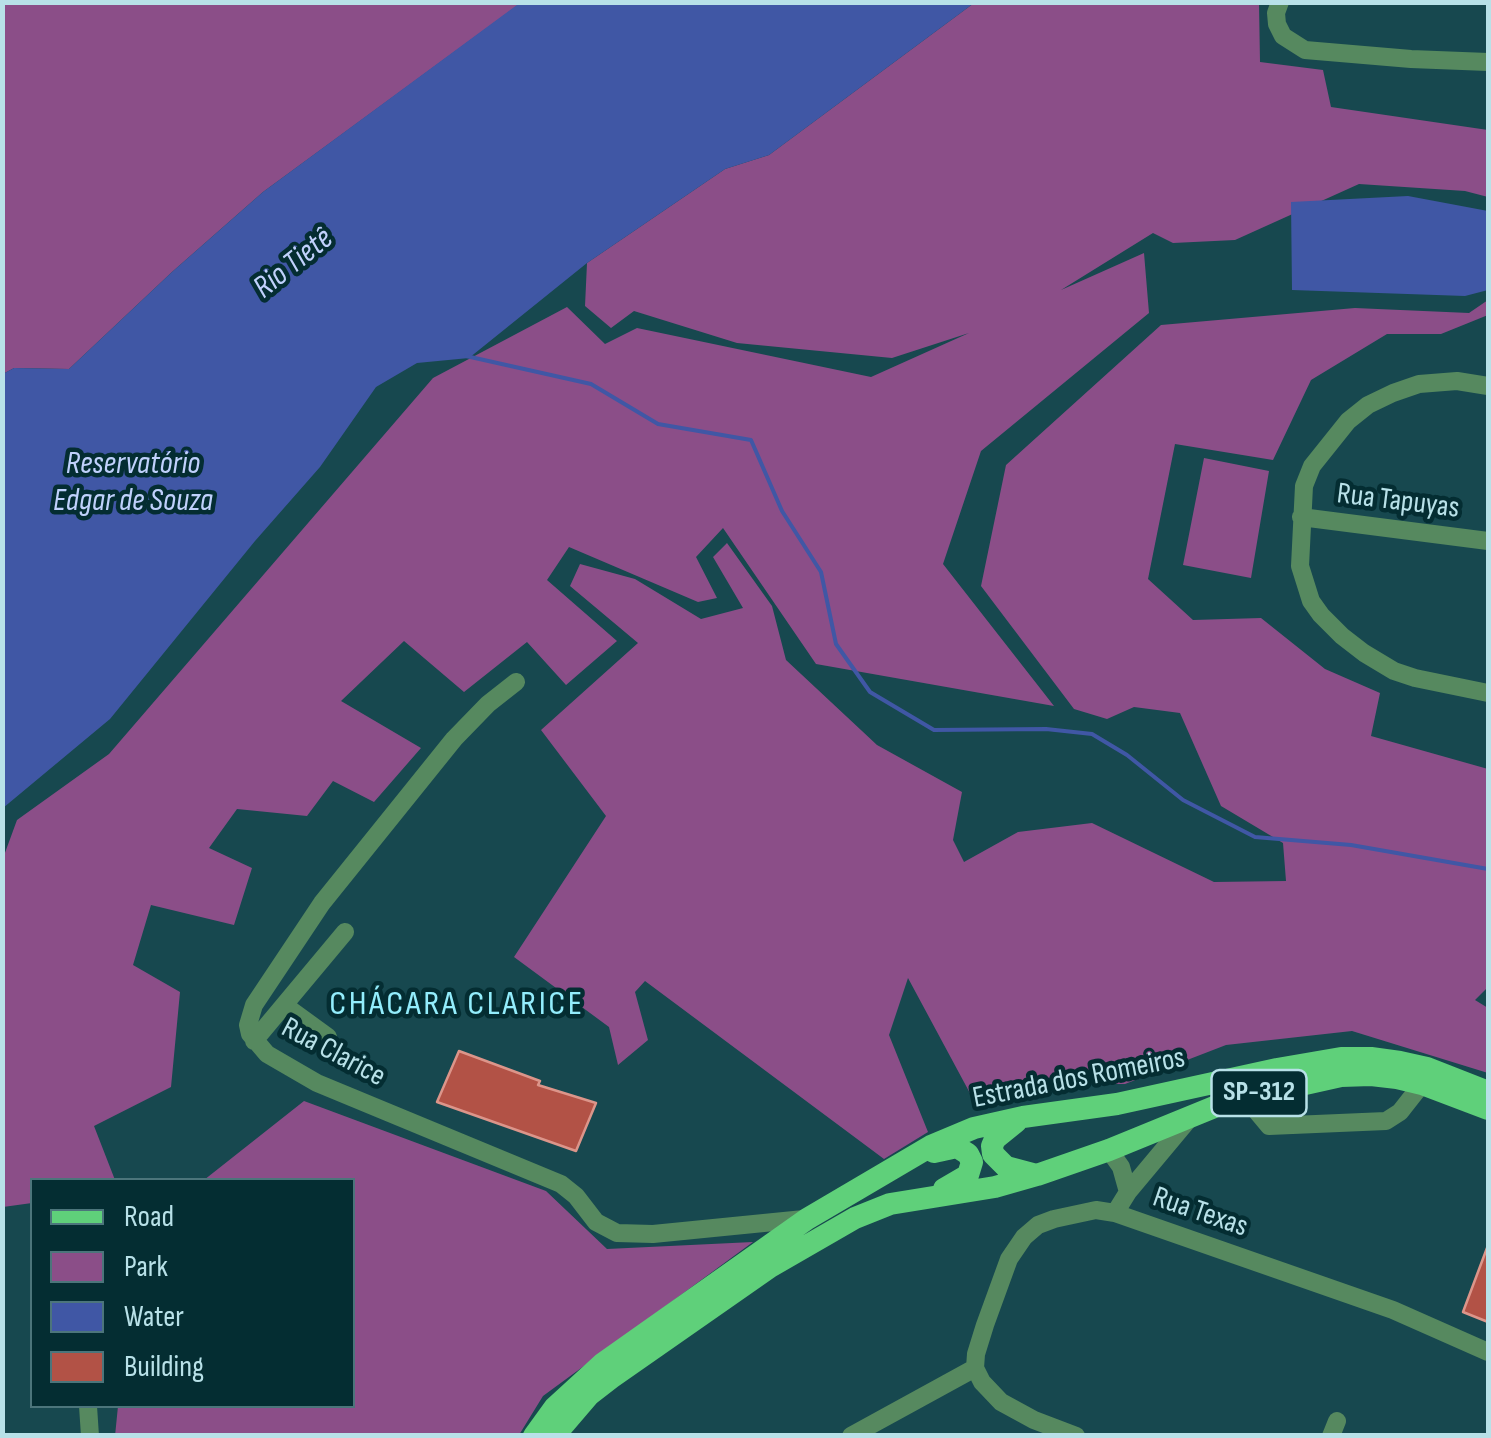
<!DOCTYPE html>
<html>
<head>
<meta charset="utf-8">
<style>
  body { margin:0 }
  #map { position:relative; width:1491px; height:1438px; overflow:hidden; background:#17484f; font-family:"Sofia Sans Condensed",sans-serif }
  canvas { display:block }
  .frame { position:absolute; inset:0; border:5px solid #b8e1e8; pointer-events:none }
  .legend { position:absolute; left:30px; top:1178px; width:325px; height:230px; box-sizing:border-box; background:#042d32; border:2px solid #4c757b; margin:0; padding:12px 18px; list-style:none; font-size:30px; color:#b8e1e8 }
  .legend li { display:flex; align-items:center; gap:20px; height:50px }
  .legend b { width:50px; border:2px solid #4c757b }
</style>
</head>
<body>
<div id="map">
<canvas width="1491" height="1438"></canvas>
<div class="frame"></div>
<ul class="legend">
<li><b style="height:12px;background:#5fd07a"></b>Road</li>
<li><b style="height:28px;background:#8b4e88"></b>Park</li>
<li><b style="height:28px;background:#4057a5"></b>Water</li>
<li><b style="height:28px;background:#b25246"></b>Building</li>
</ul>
</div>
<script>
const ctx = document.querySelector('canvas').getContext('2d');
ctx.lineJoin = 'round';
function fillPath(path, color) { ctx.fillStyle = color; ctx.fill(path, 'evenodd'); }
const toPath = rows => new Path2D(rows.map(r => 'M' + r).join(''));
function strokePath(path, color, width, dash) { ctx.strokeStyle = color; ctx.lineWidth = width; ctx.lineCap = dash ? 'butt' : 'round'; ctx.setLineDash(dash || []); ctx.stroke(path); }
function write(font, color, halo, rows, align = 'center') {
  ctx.font = font + ' "Sofia Sans Condensed",sans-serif'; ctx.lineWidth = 9; ctx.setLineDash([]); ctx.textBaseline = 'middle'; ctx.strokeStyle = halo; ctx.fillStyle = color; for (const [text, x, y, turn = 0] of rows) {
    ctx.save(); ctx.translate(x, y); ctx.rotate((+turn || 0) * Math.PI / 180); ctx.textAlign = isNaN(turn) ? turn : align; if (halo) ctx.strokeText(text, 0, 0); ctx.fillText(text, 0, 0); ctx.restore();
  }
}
fillPath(toPath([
  [3,3,521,3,263,192,172,272,69,369,14,368,3,374],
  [974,3,1259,3,1260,62,1323,70,1331,107,1488,130,1488,197,1465,191,1359,184,1235,240,1173,243,1153,233,1061,290,1144,253,1149,313,981,451,943,564,1054,706,816,664,723,528,696,557,717,598,698,602,569,547,547,580,617,641,566,685,527,642,464,692,404,641,341,701,421,748,374,802,333,781,307,816,237,809,209,848,252,868,234,925,151,905,133,965,180,992,171,1087,94,1126,115,1180,32,1180,32,1203,3,1207,2,861,17,820,109,754,433,378,567,307,605,344,637,328,871,377,969,333,892,358,737,343,634,311,611,328,585,306,587,263,725,169,769,155],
  [1488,300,1488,315,1441,334,1387,334,1311,380,1273,460,1175,444,1148,579,1193,620,1261,618,1325,669,1380,693,1371,736,1488,769,1488,987,1475,1000,1488,1008,1488,1073,1352,1031,1226,1045,1125,1084,1081,1084,979,1110,908,978,889,1035,928,1132,884,1159,645,981,635,992,648,1040,618,1065,609,1027,514,957,606,816,541,730,638,643,570,586,580,564,635,579,701,619,743,608,713,557,727,543,772,606,786,660,877,745,962,792,953,840,964,862,1018,832,1092,823,1214,882,1286,881,1283,843,1221,806,1180,713,1134,707,1107,719,1074,709,981,586,1006,465,1161,325,1355,308,1469,313],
  [1204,458,1269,471,1251,578,1183,565],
  [304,1101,546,1191,607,1249,753,1242,543,1396,519,1435,115,1436,118,1406,352,1406,352,1180,204,1180]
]), '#8b4e88');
fillPath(toPath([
  [521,2,974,3,769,155,725,169,587,263,469,358,417,363,376,387,320,467,255,541,110,719,3,808,3,374,14,368,69,369,172,272,263,192],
  [1408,196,1488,211,1488,290,1465,296,1292,290,1291,202]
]), '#4057a5');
strokePath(toPath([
  [466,356,591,384,658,424,751,440,782,511,821,572,836,644,870,692,934,730,1046,729,1092,734,1127,755,1183,800,1255,837,1351,845,1488,869]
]), '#4057a5', 4);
const building = toPath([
  [459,1051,540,1081,538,1085,596,1103,576,1151,437,1102,459,1051],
  [1487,1248,1488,1248,1488,1322,1463,1312,1487,1248]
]);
fillPath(building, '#b25246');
strokePath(building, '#dc958a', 2.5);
strokePath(toPath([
  [1280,2,1276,13,1277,24,1283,36,1305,50,1411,59,1488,62],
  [1488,386,1457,381,1419,384,1393,393,1368,405,1348,421,1312,466,1304,486,1300,566,1311,601,1321,615,1342,636,1364,653,1394,671,1415,678,1488,693],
  [1301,517,1488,541],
  [516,682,488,704,454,739,322,903,254,1005,248,1025,250,1034,267,1054,317,1083,561,1184,576,1196,596,1222,617,1233,653,1234,804,1219],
  [284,1005,328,1037],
  [254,1041,345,932],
  [1244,1096,1269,1126,1386,1121,1400,1112,1422,1084],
  [1109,1150,1121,1167,1128,1192],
  [1115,1213,1128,1192,1189,1119],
  [975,1368,976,1354,985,1325,1009,1259,1024,1237,1038,1225,1054,1219,1096,1210,1115,1213,1393,1310,1488,1352],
  [975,1368,982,1382,1001,1402,1034,1420,1076,1436],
  [88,1406,90,1436],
  [851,1436,975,1368],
  [1331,1436,1337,1421]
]), '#56895f', 18);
strokePath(toPath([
  [1016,1122,995,1139,992,1146,993,1154,1006,1167,1036,1175],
  [934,1152,957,1147,968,1154,972,1162,968,1175,944,1189],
  [534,1436,555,1407,602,1364,807,1219,931,1146,974,1128,1023,1117,1117,1104,1277,1069,1341,1058,1371,1058,1400,1062,1427,1068,1488,1092],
  [554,1436,589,1395,611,1378,770,1267,855,1218,890,1204,995,1187,1037,1175,1109,1150,1229,1101,1341,1076,1371,1075,1397,1078,1422,1084,1488,1109]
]), '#5fd07a', 22);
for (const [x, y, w] of [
  [1259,1093,95]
]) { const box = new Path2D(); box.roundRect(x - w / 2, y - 23, w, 46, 8); ctx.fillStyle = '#042d32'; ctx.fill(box); strokePath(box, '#b8e1e8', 2.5); }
write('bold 28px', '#b8e1e8', null, [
  ["SP-312",1259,1093]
]);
write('30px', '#b8e1e8', '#042d32', [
  ["Rua Tapuyas",1398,502,7],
  ["Rua Clarice",333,1053,28],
  ["Estrada dos Romeiros",1079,1079,-11],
  ["Rua Texas",1200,1213,19]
]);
write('italic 32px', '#c0d1fc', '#042d32', [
  ["Rio Tietê",294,264,-39],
  ["Reservatório",133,465],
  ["Edgar de Souza",133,502]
]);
ctx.letterSpacing = '2.5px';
write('35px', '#93edfc', '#042d32', [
  ["CHÁCARA CLARICE",457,1005]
]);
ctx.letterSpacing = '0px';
</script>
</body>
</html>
